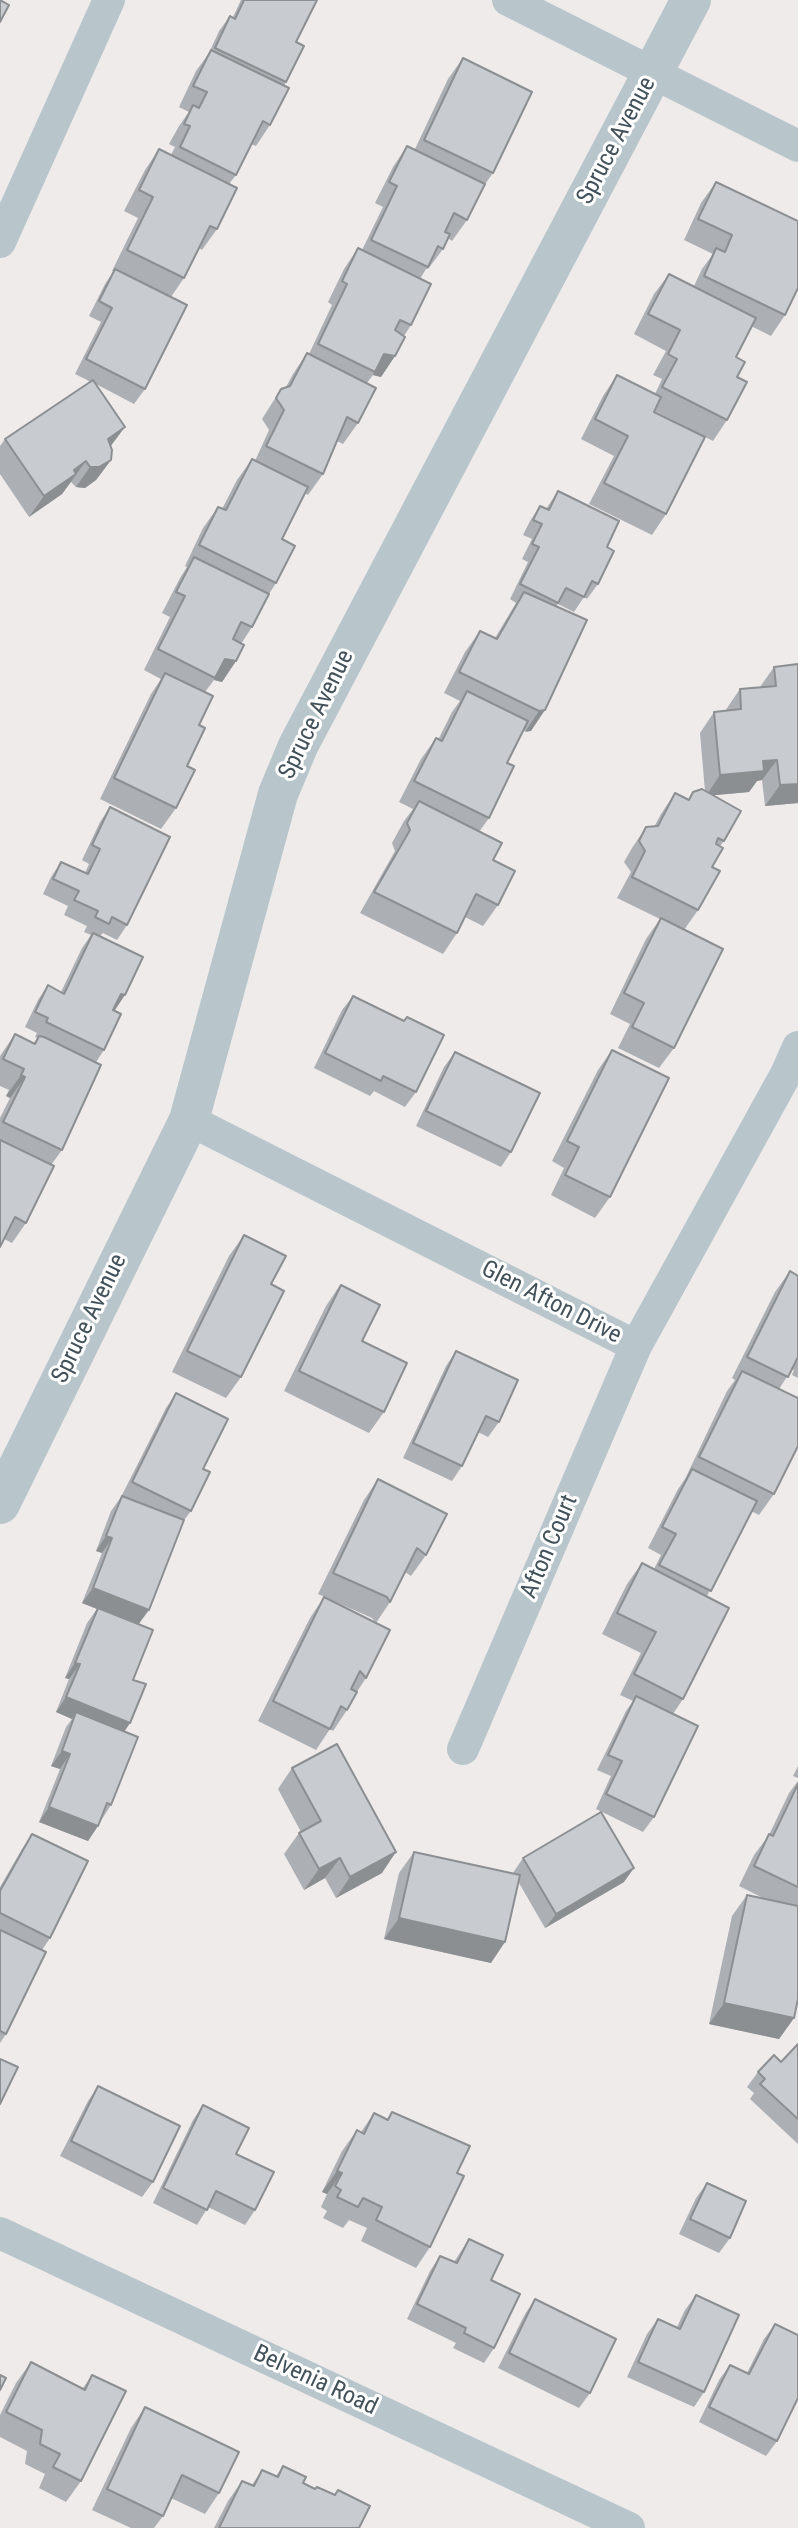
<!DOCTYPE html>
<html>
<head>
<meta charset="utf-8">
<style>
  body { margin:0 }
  canvas { display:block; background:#efebeb }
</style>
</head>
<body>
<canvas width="798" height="2528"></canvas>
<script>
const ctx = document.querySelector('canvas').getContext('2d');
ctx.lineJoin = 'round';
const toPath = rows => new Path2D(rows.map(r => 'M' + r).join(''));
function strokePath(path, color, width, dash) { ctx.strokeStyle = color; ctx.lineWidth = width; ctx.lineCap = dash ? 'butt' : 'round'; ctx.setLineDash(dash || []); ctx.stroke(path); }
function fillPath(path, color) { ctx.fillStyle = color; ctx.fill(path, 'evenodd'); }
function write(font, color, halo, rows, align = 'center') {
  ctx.font = font + ' "Roboto Condensed",sans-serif'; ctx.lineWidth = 6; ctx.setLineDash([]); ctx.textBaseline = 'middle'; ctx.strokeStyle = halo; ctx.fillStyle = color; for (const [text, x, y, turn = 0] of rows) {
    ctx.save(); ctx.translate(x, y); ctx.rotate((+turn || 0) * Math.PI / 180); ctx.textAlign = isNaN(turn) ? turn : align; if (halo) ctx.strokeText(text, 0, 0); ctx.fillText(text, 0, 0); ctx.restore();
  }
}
strokePath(toPath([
  [508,0,798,146],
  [0,242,109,0],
  [189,1120,636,1346],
  [463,1749,636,1346,786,1074,798,1047],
  [0,2233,629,2528]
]), '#b8c6cc', 32);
strokePath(toPath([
  [0,1504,189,1120,278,794,298,746,691,0]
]), '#b8c6cc', 40);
fillPath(toPath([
  [241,0,317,0,296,42,286,82,284,86,270,125,256,146,251,144,236,175,229,184,217,229,202,250,199,248,184,278,171,297,145,389,134,404,96,384,111,447,111,460,96,480,85,488,76,487,71,482,62,494,29,517,0,474,0,446,5,439,91,382,75,374,101,322,89,316,105,284,114,271,112,271,138,218,124,211,145,170,159,149,171,155,175,147,169,144,179,126,189,112,179,107,196,71,209,53,219,31,230,16,233,17],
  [463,58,493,173,483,187,467,220,452,241,448,238,443,249,428,269,426,269,420,279,411,325,404,336,395,356,381,377,373,375,367,383,358,423,343,444,337,441,323,474,308,495,305,493,282,539,276,583,269,594,252,627,241,644,236,661,222,682,214,680,205,692,199,725,187,766,176,808,161,829,100,799,151,694,161,679,144,670,170,617,162,613,180,578,187,567,185,566,203,528,218,507,222,509,237,480,252,459,255,461,269,430,262,419,281,389,286,387,293,374,307,353,309,354,332,305,328,302,344,269,358,248,362,250,383,207,375,203,393,167,407,146,415,149,448,79],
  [716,182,785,315,771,336,751,326,736,357,737,377,727,420,713,441,655,411,666,514,652,535,589,504,614,456,581,439,603,396,617,375,655,394,662,379,653,375,666,351,634,334,654,294,669,274,694,286,702,269,713,254,684,240,701,203],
  [558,491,607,547,598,584,587,599,584,597,574,612,558,604,556,606,587,620,531,731,523,731,507,763,489,818,479,832,493,860,498,905,483,926,465,917,457,933,443,954,360,913,395,851,392,843,404,821,413,809,399,802,421,759,436,738,438,740,452,712,460,701,444,693,465,652,480,631,495,638,516,603,510,599,528,562,522,559,532,539,523,535,530,521,540,506,546,509],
  [774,667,798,803,765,806,762,780,757,781,749,792,713,795,724,841,720,846,712,867,698,910,684,930,674,1048,659,1068,618,1048,630,1024,610,1014,646,939,660,919,617,898,631,872,624,862,632,848,646,827,654,827,661,814,675,793,688,800,693,792,705,791,700,733,714,712,725,711,740,689,760,687],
  [110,807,127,925,117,940,103,933,100,936,115,1010,114,1010,104,1050,96,1062,62,1150,51,1165,26,1223,12,1243,4,1239,0,1247,0,1118,10,1098,6,1096,9,1090,0,1086,0,1056,15,1034,34,1043,37,1038,35,1037,37,1033,25,1027,38,1000,48,985,61,992,82,948,91,935,84,932,87,926,64,915,68,906,43,894,51,877,61,862,85,873,89,864,82,860,100,822],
  [353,996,416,1092,405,1107,374,1091,370,1096,314,1068,342,1010],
  [612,1050,610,1197,595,1218,551,1195,564,1168,552,1161,598,1070],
  [455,1052,511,1152,501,1167,416,1126,444,1067],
  [244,1235,271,1284,241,1377,226,1398,172,1372,229,1256],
  [790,1271,798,1276,798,1378,792,1375,794,1370,792,1369,779,1389,774,1494,759,1515,751,1511,707,1596,683,1699,673,1714,654,1817,643,1832,596,1809,611,1776,597,1770,626,1711,633,1701,620,1695,641,1653,602,1634,627,1584,642,1563,654,1569,661,1555,648,1548,678,1489,685,1479,727,1391,735,1380,732,1378,775,1292],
  [340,1285,362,1341,384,1412,369,1433,284,1391,326,1306],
  [456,1351,499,1422,488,1437,478,1432,462,1466,452,1481,403,1458,446,1366],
  [176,1393,203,1469,191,1511,184,1520,139,1624,130,1723,124,1732,111,1805,88,1841,39,1822,60,1769,51,1766,66,1727,72,1719,56,1712,69,1679,65,1678,87,1623,97,1609,82,1603,102,1553,96,1551,111,1511,121,1497,166,1408],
  [378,1479,426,1555,411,1576,405,1572,390,1602,376,1623,372,1618,318,1594,364,1500],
  [324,1597,366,1678,356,1693,347,1710,333,1731,330,1729,316,1750,258,1721,310,1618],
  [798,1766,798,1778,793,1776],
  [292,1768,382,1873,336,1898,325,1878,304,1890,284,1854,299,1833,301,1832,278,1789],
  [798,1781,798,1999,794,2018,779,2039,709,2024,732,1916,747,1895,763,1898,739,1886,754,1855,769,1835,789,1793],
  [32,1834,50,1938,42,1950,6,2034,0,2043,0,1887,22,1849],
  [414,1852,513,1874,513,1873,523,1858,624,1882,545,1928,519,1883,491,1963,384,1939,399,1873],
  [798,2044,798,2144,750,2099,754,2093,747,2087,758,2072,781,2062],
  [98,2086,153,2182,142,2197,60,2156,88,2101],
  [203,2105,236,2154,255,2210,245,2225,208,2207,197,2225,153,2203,193,2120],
  [392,2112,457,2173,430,2247,416,2268,361,2241,367,2228,349,2220,343,2228,323,2218,327,2211,321,2207,327,2194,322,2192,342,2151,357,2130,361,2132,374,2113,387,2119],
  [707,2183,730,2238,719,2253,679,2234,696,2198],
  [469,2239,491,2280,494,2348,484,2363,453,2348,456,2343,407,2319,430,2271,440,2256,454,2262],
  [696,2295,704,2392,694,2407,627,2377,647,2334,658,2319,677,2327,685,2310],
  [535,2299,590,2393,579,2408,498,2368,525,2314],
  [775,2324,777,2441,766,2456,699,2422,719,2380,730,2365,747,2373,764,2339],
  [31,2362,83,2388,92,2375,81,2481,66,2502,39,2488,45,2474,25,2464,27,2451,0,2437,0,2415,16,2383],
  [145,2407,219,2493,205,2514,171,2498,163,2516,154,2528,131,2528,92,2510,131,2428],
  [283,2466,303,2483,359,2528,214,2528,228,2501,242,2481,252,2485,262,2470,276,2476]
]), '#acafb4');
fillPath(toPath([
  [384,354,395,356,381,377,373,375],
  [125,427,110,447,108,439],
  [111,460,96,480,85,488,76,487,90,467],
  [86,461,62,494,29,517,44,496],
  [225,659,236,661,222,682,214,680],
  [545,710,531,731,525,732,539,711],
  [777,760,762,780,757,781,749,792,706,796,720,775,763,761],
  [798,784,798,803,765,806,780,785],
  [121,994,125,995,115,1010,111,1009],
  [21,1075,25,1077,10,1098,6,1096],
  [106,1536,112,1538,102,1553,96,1551],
  [93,1588,149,1610,138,1625,82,1603],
  [75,1663,80,1664,69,1679,65,1678],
  [66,1697,130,1723,120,1738,76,1712,72,1719,56,1712],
  [62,1751,70,1754,60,1769,51,1766],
  [49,1807,98,1826,88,1841,39,1822],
  [396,1852,382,1873,336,1898,350,1877],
  [340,1858,325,1878,304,1890,319,1869],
  [634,1868,624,1882,545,1928,556,1914],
  [399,1918,505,1942,491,1963,384,1939],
  [724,2003,794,2018,779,2039,709,2024],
  [337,2171,342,2173,327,2194,322,2192]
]), '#8c8f92');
const building = toPath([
  [0,0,9,5,0,22,0,0],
  [244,0,317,0,296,42,304,46,286,82,215,48,230,16,235,19,244,0],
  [211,50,289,88,270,125,263,121,236,175,180,147,190,126,184,124,193,105,199,108,207,92,193,86,211,50],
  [463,58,532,92,493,173,424,140,463,58],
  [407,146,485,184,467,220,454,213,445,232,450,234,443,249,438,246,428,267,371,240,397,186,389,182,407,146],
  [159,149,237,188,217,229,210,226,184,278,127,250,153,197,139,190,159,149],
  [716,182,798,221,798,288,785,315,704,276,716,248,725,252,732,235,698,219,716,182],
  [358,248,431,284,411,325,400,320,395,330,405,337,395,356,384,354,375,372,318,344,347,284,342,281,358,248],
  [115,269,187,305,145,389,86,359,112,308,99,301,115,269],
  [669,274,756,318,736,357,745,362,737,377,747,382,727,420,662,387,677,359,668,354,680,330,648,314,669,274],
  [307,353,376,388,358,423,347,417,323,474,266,446,284,410,276,398,281,389,290,386,307,353],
  [617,375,661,397,654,412,705,437,666,514,604,483,628,436,595,419,617,375],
  [93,380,125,427,108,439,112,450,111,460,99,467,90,467,86,461,74,470,76,474,44,496,5,439,93,380],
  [252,459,308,487,282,539,295,546,276,583,199,545,218,507,226,510,252,459],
  [558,491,619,521,607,547,614,551,598,584,592,581,584,597,566,588,558,603,520,584,539,547,532,544,542,524,533,520,540,506,549,510,558,491],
  [194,557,269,594,252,627,241,622,233,639,244,645,236,661,225,659,215,678,158,649,185,596,176,592,194,557],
  [524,592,587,620,545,710,539,711,459,672,480,631,497,639,524,592],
  [798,664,798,784,780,785,777,760,763,761,764,771,720,775,714,712,741,709,740,689,776,686,774,667,798,664],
  [165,673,213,696,199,725,205,728,187,766,195,770,176,808,114,778,165,673],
  [467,691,528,721,507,763,514,766,489,818,414,781,436,738,442,741,467,691],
  [702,789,741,811,724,841,718,838,716,844,723,848,712,867,720,871,698,910,632,877,645,851,639,841,646,827,658,826,675,793,689,800,693,792,702,789],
  [419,801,502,843,493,860,515,871,498,905,476,894,457,933,374,892,410,830,407,823,419,801],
  [110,807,170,837,127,925,112,917,109,924,95,917,98,911,74,900,79,891,53,879,61,862,88,874,100,849,92,845,110,807],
  [661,918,723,949,674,1048,632,1027,644,1003,624,993,661,918],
  [93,933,143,957,125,995,121,994,113,1010,121,1014,104,1050,46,1022,48,1018,35,1012,48,985,64,994,93,933],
  [353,996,404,1021,407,1017,444,1035,416,1092,383,1076,381,1081,325,1053,353,996],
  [15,1034,35,1044,39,1036,44,1037,101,1065,62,1150,3,1122,25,1077,21,1075,24,1069,3,1059,15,1034],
  [612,1050,669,1078,610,1197,565,1175,579,1147,567,1141,612,1050],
  [455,1052,540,1093,511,1152,426,1111,455,1052],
  [0,1140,54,1166,26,1223,15,1217,0,1247,0,1140],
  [244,1235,286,1256,271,1284,284,1291,241,1377,187,1351,244,1235],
  [790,1271,798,1276,798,1357,788,1377,747,1357,790,1271],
  [341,1285,380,1305,362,1341,407,1363,384,1412,299,1371,341,1285],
  [456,1351,518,1380,499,1422,486,1416,462,1466,413,1443,456,1351],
  [742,1371,798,1398,798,1446,774,1494,699,1457,742,1371],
  [176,1393,228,1419,203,1469,210,1472,191,1511,132,1482,176,1393],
  [692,1469,757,1501,711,1591,659,1565,676,1534,662,1527,692,1469],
  [378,1479,447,1514,426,1555,417,1548,390,1602,387,1597,333,1573,378,1479],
  [122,1496,184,1520,149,1610,93,1588,112,1538,106,1536,122,1496],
  [642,1563,729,1608,683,1699,634,1674,656,1632,617,1613,642,1563],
  [324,1597,390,1630,366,1678,360,1671,351,1689,357,1692,347,1710,341,1706,330,1729,273,1701,324,1597],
  [98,1608,153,1630,133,1680,146,1684,130,1723,66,1697,80,1664,75,1663,98,1608],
  [636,1696,698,1726,654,1817,606,1794,622,1761,608,1755,636,1696],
  [76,1712,138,1737,111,1805,107,1803,98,1826,49,1807,70,1754,62,1751,76,1712],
  [337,1744,396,1852,350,1877,340,1858,319,1869,299,1833,321,1821,292,1768,337,1744],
  [798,1784,798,1887,754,1866,769,1834,773,1836,798,1784],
  [601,1812,634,1868,556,1914,523,1858,601,1812],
  [32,1834,88,1861,50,1938,0,1913,0,1891,32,1834],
  [414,1852,520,1875,505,1942,399,1918,414,1852],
  [747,1895,798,1906,798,1999,794,2018,724,2003,747,1895],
  [0,1930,46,1952,6,2034,0,2031,0,1930],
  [798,2044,798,2119,760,2084,765,2079,758,2072,774,2055,781,2062,798,2044],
  [0,2059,18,2067,0,2104,0,2059],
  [98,2086,180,2126,153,2182,71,2141,98,2086],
  [203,2105,249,2128,236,2154,274,2172,255,2210,216,2191,207,2210,163,2188,203,2105],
  [392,2112,470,2146,457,2173,464,2176,430,2247,376,2220,382,2207,363,2198,358,2207,337,2197,341,2190,335,2186,342,2173,337,2171,357,2130,364,2134,374,2113,388,2120,392,2112],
  [707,2183,746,2201,730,2238,690,2219,707,2183],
  [469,2239,503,2255,491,2280,520,2294,494,2348,464,2333,466,2328,417,2304,440,2256,457,2263,469,2239],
  [696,2295,739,2315,704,2392,638,2362,658,2319,680,2329,696,2295],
  [535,2299,616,2339,590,2393,509,2353,535,2299],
  [775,2324,798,2335,798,2398,777,2441,709,2407,730,2365,749,2374,775,2324],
  [31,2362,85,2390,92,2375,126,2391,81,2481,53,2467,60,2454,40,2444,42,2430,6,2412,31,2362],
  [0,2375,6,2378,0,2390,0,2375],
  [145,2407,239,2452,219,2493,182,2475,163,2516,107,2489,145,2407],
  [283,2466,306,2477,303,2483,315,2489,317,2487,335,2495,338,2490,370,2506,359,2528,219,2528,242,2481,254,2486,262,2470,278,2477,283,2466]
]);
fillPath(building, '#c8ccd1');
strokePath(building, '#8c8f92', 2);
write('24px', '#43525a', '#fff', [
  ["Spruce Avenue",617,141,-62],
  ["Spruce Avenue",317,715,-64],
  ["Glen Afton Drive",551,1303,27],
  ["Spruce Avenue",90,1319,-64],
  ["Afton Court",550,1547,-67],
  ["Belvenia Road",315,2381,25]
]);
</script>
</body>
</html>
